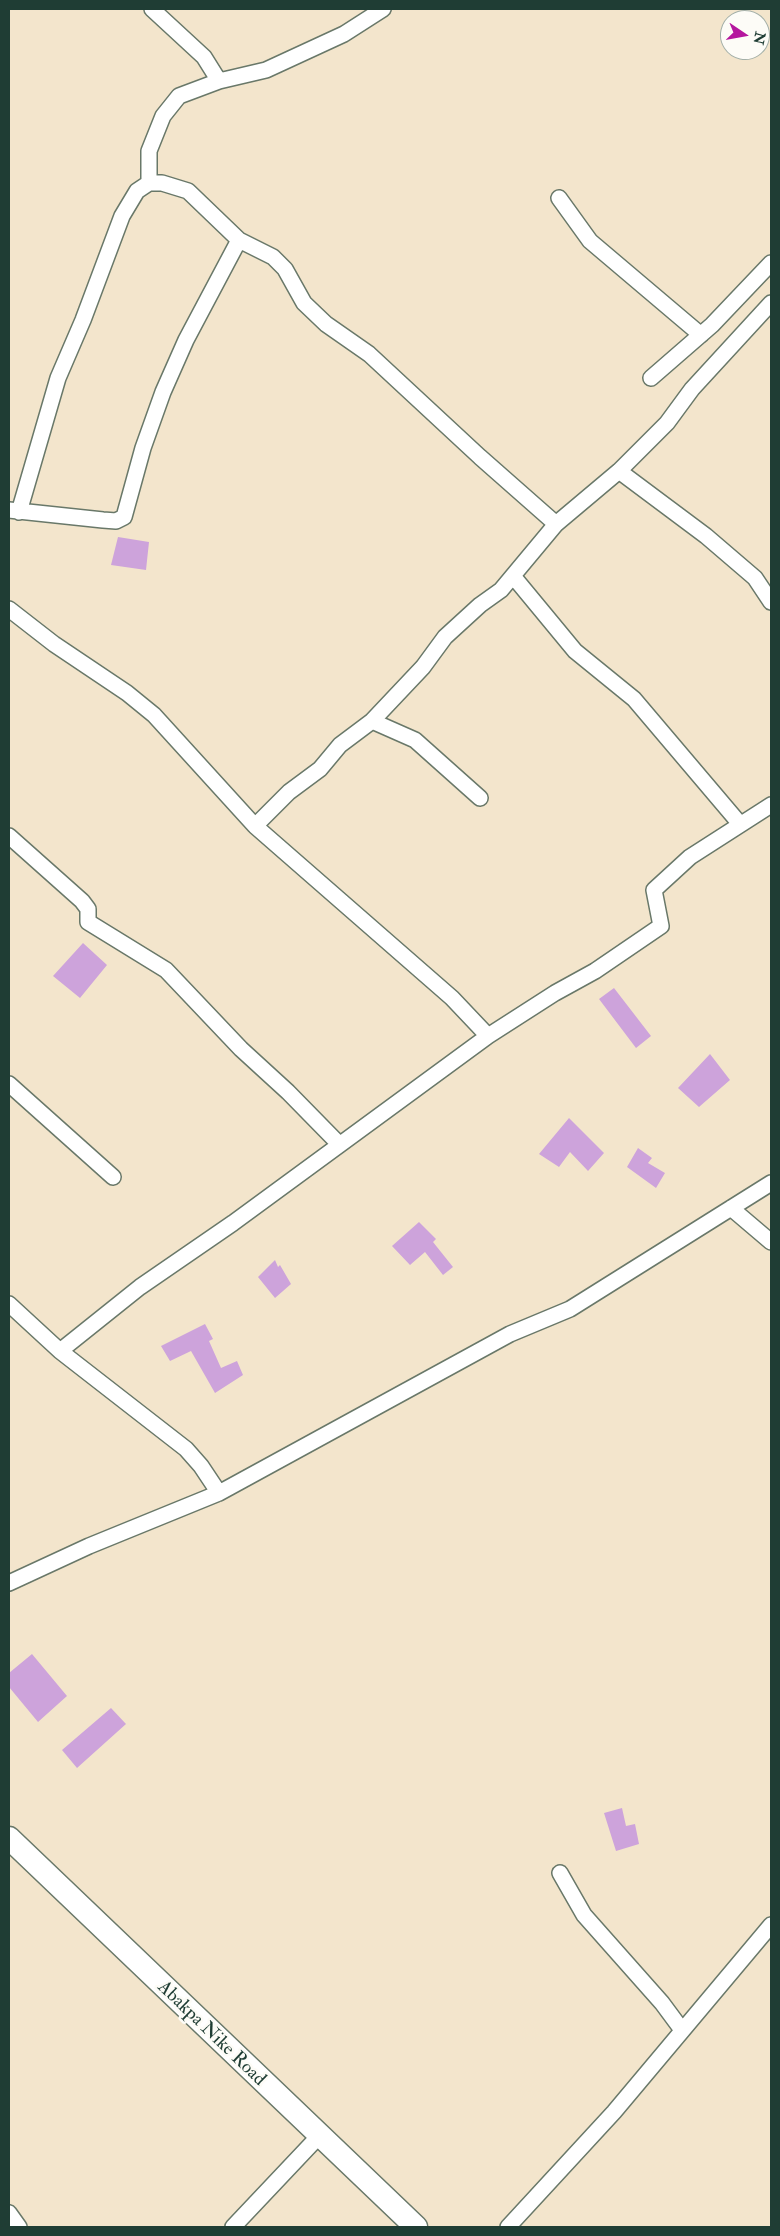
<!DOCTYPE html>
<html>
<head>
<meta charset="utf-8">
<style>
  body { margin:0 }
  #map { position:relative; width:780px; height:2236px; overflow:hidden; background:#f3e5cc; font-family:"IM FELL Double Pica",serif }
  canvas { display:block }
  .frame { position:absolute; inset:0; border:10px solid #1f3d34; pointer-events:none }
  .north { position:absolute; left:720px; top:10px; width:50px; height:50px; box-sizing:border-box; background:#fdfcf7; border:1px solid #a4b0a9; border-radius:50%; rotate:102deg; font-size:14px; font-weight:700; line-height:20px; text-align:center; color:#1f3d34 }
  .north::after { content:''; display:block; margin:auto; width:18px; height:22px; background:#b5179e; clip-path:polygon(50% 0,100% 100%,50% 72%,0 100%) }
</style>
</head>
<body>
<div id="map">
<canvas width="780" height="2236"></canvas>
<div class="frame"></div>
<div class="north">N</div>
</div>
<script>
const ctx = document.querySelector('canvas').getContext('2d');
ctx.lineJoin = 'round';
function fillPath(path, color) { ctx.fillStyle = color; ctx.fill(path, 'evenodd'); }
const toPath = rows => new Path2D(rows.map(r => 'M' + r).join(''));
function strokePath(path, color, width, dash) { ctx.strokeStyle = color; ctx.lineWidth = width; ctx.lineCap = dash ? 'butt' : 'round'; ctx.setLineDash(dash || []); ctx.stroke(path); }
function write(font, color, halo, rows, align = 'center') {
  ctx.font = font + ' "IM FELL Double Pica",serif'; ctx.lineWidth = 5; ctx.setLineDash([]); ctx.textBaseline = 'middle'; ctx.strokeStyle = halo; ctx.fillStyle = color; for (const [text, x, y, turn = 0] of rows) {
    ctx.save(); ctx.translate(x, y); ctx.rotate((+turn || 0) * Math.PI / 180); ctx.textAlign = isNaN(turn) ? turn : align; if (halo) ctx.strokeText(text, 0, 0); ctx.fillText(text, 0, 0); ctx.restore();
  }
}
fillPath(toPath([
  [118,537,149,542,146,570,111,565],
  [83,943,107,965,80,998,53,976],
  [614,988,651,1036,636,1048,599,999],
  [710,1054,730,1080,699,1107,678,1088],
  [569,1118,604,1153,588,1171,570,1152,559,1167,539,1154],
  [638,1148,652,1158,648,1163,665,1173,656,1188,627,1167],
  [419,1222,436,1239,433,1242,453,1267,443,1275,425,1252,410,1265,392,1246],
  [275,1260,278,1267,280,1265,291,1284,275,1298,258,1277],
  [205,1324,213,1339,209,1341,221,1368,237,1361,243,1375,215,1393,191,1351,170,1361,161,1346],
  [32,1654,67,1696,38,1722,9,1687,9,1673],
  [111,1708,126,1724,77,1768,62,1750],
  [622,1808,626,1826,635,1824,639,1844,616,1851,604,1813]
]), '#cda3db');
const street = toPath([
  [152,9,204,57,219,81],
  [149,183,149,151,163,116,179,96,219,81,266,70,344,34,383,9],
  [559,198,590,241,701,335],
  [651,378,712,325,771,263],
  [619,471,706,536,755,578,771,602],
  [9,510,103,520,116,521,124,517,143,448,163,392,186,340,239,240],
  [19,512,58,378,83,320,122,216,137,191,149,183,162,183,188,191,239,240,273,257,285,269,304,303,326,324,369,354,480,457,556,524],
  [513,576,575,651,634,699,740,824],
  [9,609,54,644,127,693,154,715,255,826,452,998,488,1036],
  [372,721,415,740,480,798],
  [255,826,289,792,320,769,340,745,372,721,423,667,445,637,480,605,501,590,556,524,619,471,667,423,692,389,771,303],
  [9,836,82,901,88,909,88,922,166,970,241,1049,288,1092,339,1144],
  [9,1084,113,1177],
  [731,1208,771,1242],
  [9,1304,60,1351,186,1449,201,1466,219,1493],
  [60,1351,140,1287,233,1223,488,1036,555,993,595,971,661,926,654,890,690,857,771,805],
  [9,1583,89,1546,219,1493,510,1334,570,1309,771,1183],
  [560,1873,584,1915,662,2003,682,2030],
  [9,2213,19,2227],
  [233,2227,319,2136],
  [508,2227,614,2112,771,1925]
]);
const primary = toPath([
  [9,1838,416,2227]
]);
strokePath(street, '#697869', 18);
strokePath(primary, '#697869', 25);
strokePath(street, '#fff', 15);
strokePath(primary, '#fff', 22);
write('19px', '#1f3d34', '#fdfcf7', [
  ["Abakpa Nike Road",211,2034,44]
]);
</script>
</body>
</html>
